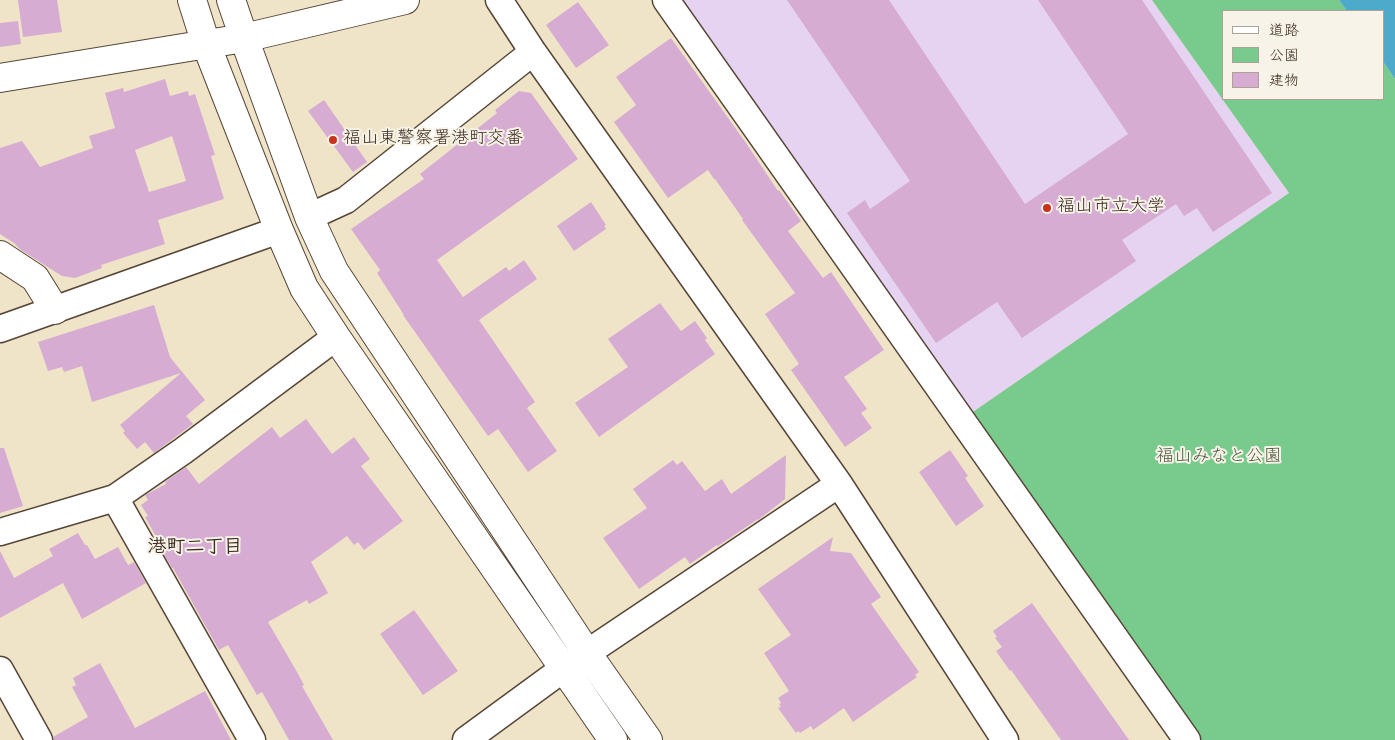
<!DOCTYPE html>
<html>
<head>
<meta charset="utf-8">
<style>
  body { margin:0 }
  #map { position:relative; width:1395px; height:740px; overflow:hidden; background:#efe4c8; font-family:"Indie Flower","Klee One",sans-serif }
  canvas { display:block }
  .legend { position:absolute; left:1222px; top:10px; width:162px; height:90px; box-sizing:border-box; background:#f7f3e8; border:1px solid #aca397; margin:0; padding:6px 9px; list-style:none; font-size:15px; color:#3b2a1e }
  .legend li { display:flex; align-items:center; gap:10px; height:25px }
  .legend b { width:25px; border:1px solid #aca397 }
</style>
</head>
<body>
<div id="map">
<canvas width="1395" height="740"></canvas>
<ul class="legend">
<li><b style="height:6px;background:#fff"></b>道路</li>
<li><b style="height:14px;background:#79cb8d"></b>公園</li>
<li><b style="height:14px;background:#d7acd3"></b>建物</li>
</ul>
</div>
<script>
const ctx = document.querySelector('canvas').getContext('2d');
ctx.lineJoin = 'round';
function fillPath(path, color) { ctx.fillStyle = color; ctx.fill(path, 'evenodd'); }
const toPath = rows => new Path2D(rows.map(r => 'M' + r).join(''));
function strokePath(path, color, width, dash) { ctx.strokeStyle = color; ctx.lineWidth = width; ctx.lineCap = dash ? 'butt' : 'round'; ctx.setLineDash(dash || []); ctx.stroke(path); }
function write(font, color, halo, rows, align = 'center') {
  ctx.font = font + ' "Indie Flower","Klee One",sans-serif'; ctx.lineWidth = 4; ctx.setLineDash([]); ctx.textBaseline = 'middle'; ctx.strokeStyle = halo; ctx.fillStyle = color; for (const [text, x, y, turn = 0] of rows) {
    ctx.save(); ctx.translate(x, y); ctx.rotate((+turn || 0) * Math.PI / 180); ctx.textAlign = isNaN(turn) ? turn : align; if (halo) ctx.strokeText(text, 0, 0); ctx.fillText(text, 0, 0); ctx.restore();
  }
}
fillPath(toPath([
  [681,0,1152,0,1289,193,970,414]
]), '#e5d3f1');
fillPath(toPath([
  [1152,0,1339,0,1347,11,1224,11,1224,99,1384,99,1384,63,1395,79,1395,740,1200,740,970,414,1289,193]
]), '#79cb8d');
fillPath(toPath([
  [1339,0,1395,0,1395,79,1384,63,1384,11,1347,11]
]), '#4daacb');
fillPath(toPath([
  [18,0,57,0,62,32,23,37],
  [787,0,889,0,1025,204,1128,134,1038,0,1142,0,1272,193,1213,232,1197,208,1184,216,1176,204,1122,240,1136,261,1022,338,997,302,936,343,847,213,865,200,870,209,910,181],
  [578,2,609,45,576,68,546,25],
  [18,21,21,44,0,47,0,23],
  [671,38,746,143,778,191,779,190,801,221,788,231,823,278,831,272,884,350,844,377,867,409,861,413,872,428,845,447,791,370,799,364,765,314,795,293,742,220,743,219,715,179,714,179,708,170,668,198,614,122,636,105,616,77],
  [165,79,170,96,188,91,189,96,195,94,215,155,211,156,224,199,158,220,165,244,101,265,102,268,75,278,62,276,21,250,14,243,0,234,0,148,22,141,40,167,93,148,89,136,115,128,105,93,123,88,124,92],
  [172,136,186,181,149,192,135,150],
  [519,91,531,93,578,159,437,260,463,297,506,267,509,271,524,260,537,279,479,320,535,402,527,408,557,451,528,472,498,429,488,436,403,315,404,315,377,273,380,270,351,229,424,179,420,174,497,113,495,110],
  [324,100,367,162,353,172,308,111],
  [591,202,606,225,604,226,606,229,574,251,557,226],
  [660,303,681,331,695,321,707,338,705,340,715,354,599,437,575,403,628,367,608,339],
  [154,305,170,357,205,400,186,416,193,424,154,453,145,442,137,449,123,433,125,431,120,425,181,373,92,402,82,366,64,372,62,367,48,371,38,342],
  [306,419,332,454,354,437,370,459,361,466,403,521,364,550,358,542,354,545,347,536,311,562,328,593,309,604,307,600,268,622,297,672,304,685,302,686,333,740,289,740,262,692,257,695,228,645,219,650,173,568,172,568,160,548,162,547,145,517,148,516,141,505,148,500,145,495,166,484,165,482,186,467,199,484,272,427,280,438],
  [0,448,4,448,23,506,0,513],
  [950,450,968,476,965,478,984,506,956,526,919,472],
  [786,455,785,499,758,520,758,519,718,546,717,545,690,564,685,557,639,589,603,538,647,508,633,489,673,460,677,465,682,461,705,491,722,479,731,494],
  [78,533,85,545,87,545,95,559,118,547,128,565,134,562,146,583,82,619,63,583,0,618,0,551,14,578,53,556,49,549],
  [833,537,830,551,851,553,881,597,871,604,919,672,915,675,917,677,853,722,844,708,813,730,811,726,800,733,798,731,796,733,778,708,781,707,779,704,781,703,778,698,789,691,764,653,791,635,758,589],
  [1032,603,1129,740,1061,740,1011,670,1010,671,996,651,1002,647,995,638,997,637,993,631],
  [414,610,458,671,423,695,380,634],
  [100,663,135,728,205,691,231,740,54,740,53,737,88,717,72,687,76,685,73,678]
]), '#d7acd3');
const minor = toPath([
  [666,0,1187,740],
  [533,52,839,484,1005,740],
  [309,217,346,200,533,52,499,0],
  [0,329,279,230],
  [115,498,252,740],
  [0,532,115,498,183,451,336,337],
  [0,670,39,740],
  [466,740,563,669,839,484]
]);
const tertiary = toPath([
  [192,0,206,44,279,230,304,288,336,337,613,740],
  [231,0,244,38,309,217,334,271,587,653,648,740],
  [0,78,244,38,405,0],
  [0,255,35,278,55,310]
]);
strokePath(minor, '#564638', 29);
strokePath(tertiary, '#564638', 30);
strokePath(minor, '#fff', 26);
strokePath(tertiary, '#fff', 28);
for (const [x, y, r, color] of [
  [333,140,5,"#c8321e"],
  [1047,208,5,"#c8321e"]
]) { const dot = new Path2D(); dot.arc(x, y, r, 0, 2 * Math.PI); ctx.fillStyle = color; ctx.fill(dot); strokePath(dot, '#f7f3e8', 2); }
write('18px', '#3b2a1e', '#f7f3e8', [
  ["福山東警察署港町交番",343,140],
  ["福山市立大学",1057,208]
], 'left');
write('18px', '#4e5a3f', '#f7f3e8', [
  ["福山みなと公園",1219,458]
]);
write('bold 19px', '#3b2a1e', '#f7f3e8', [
  ["港町二丁目",195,549]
]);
</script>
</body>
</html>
